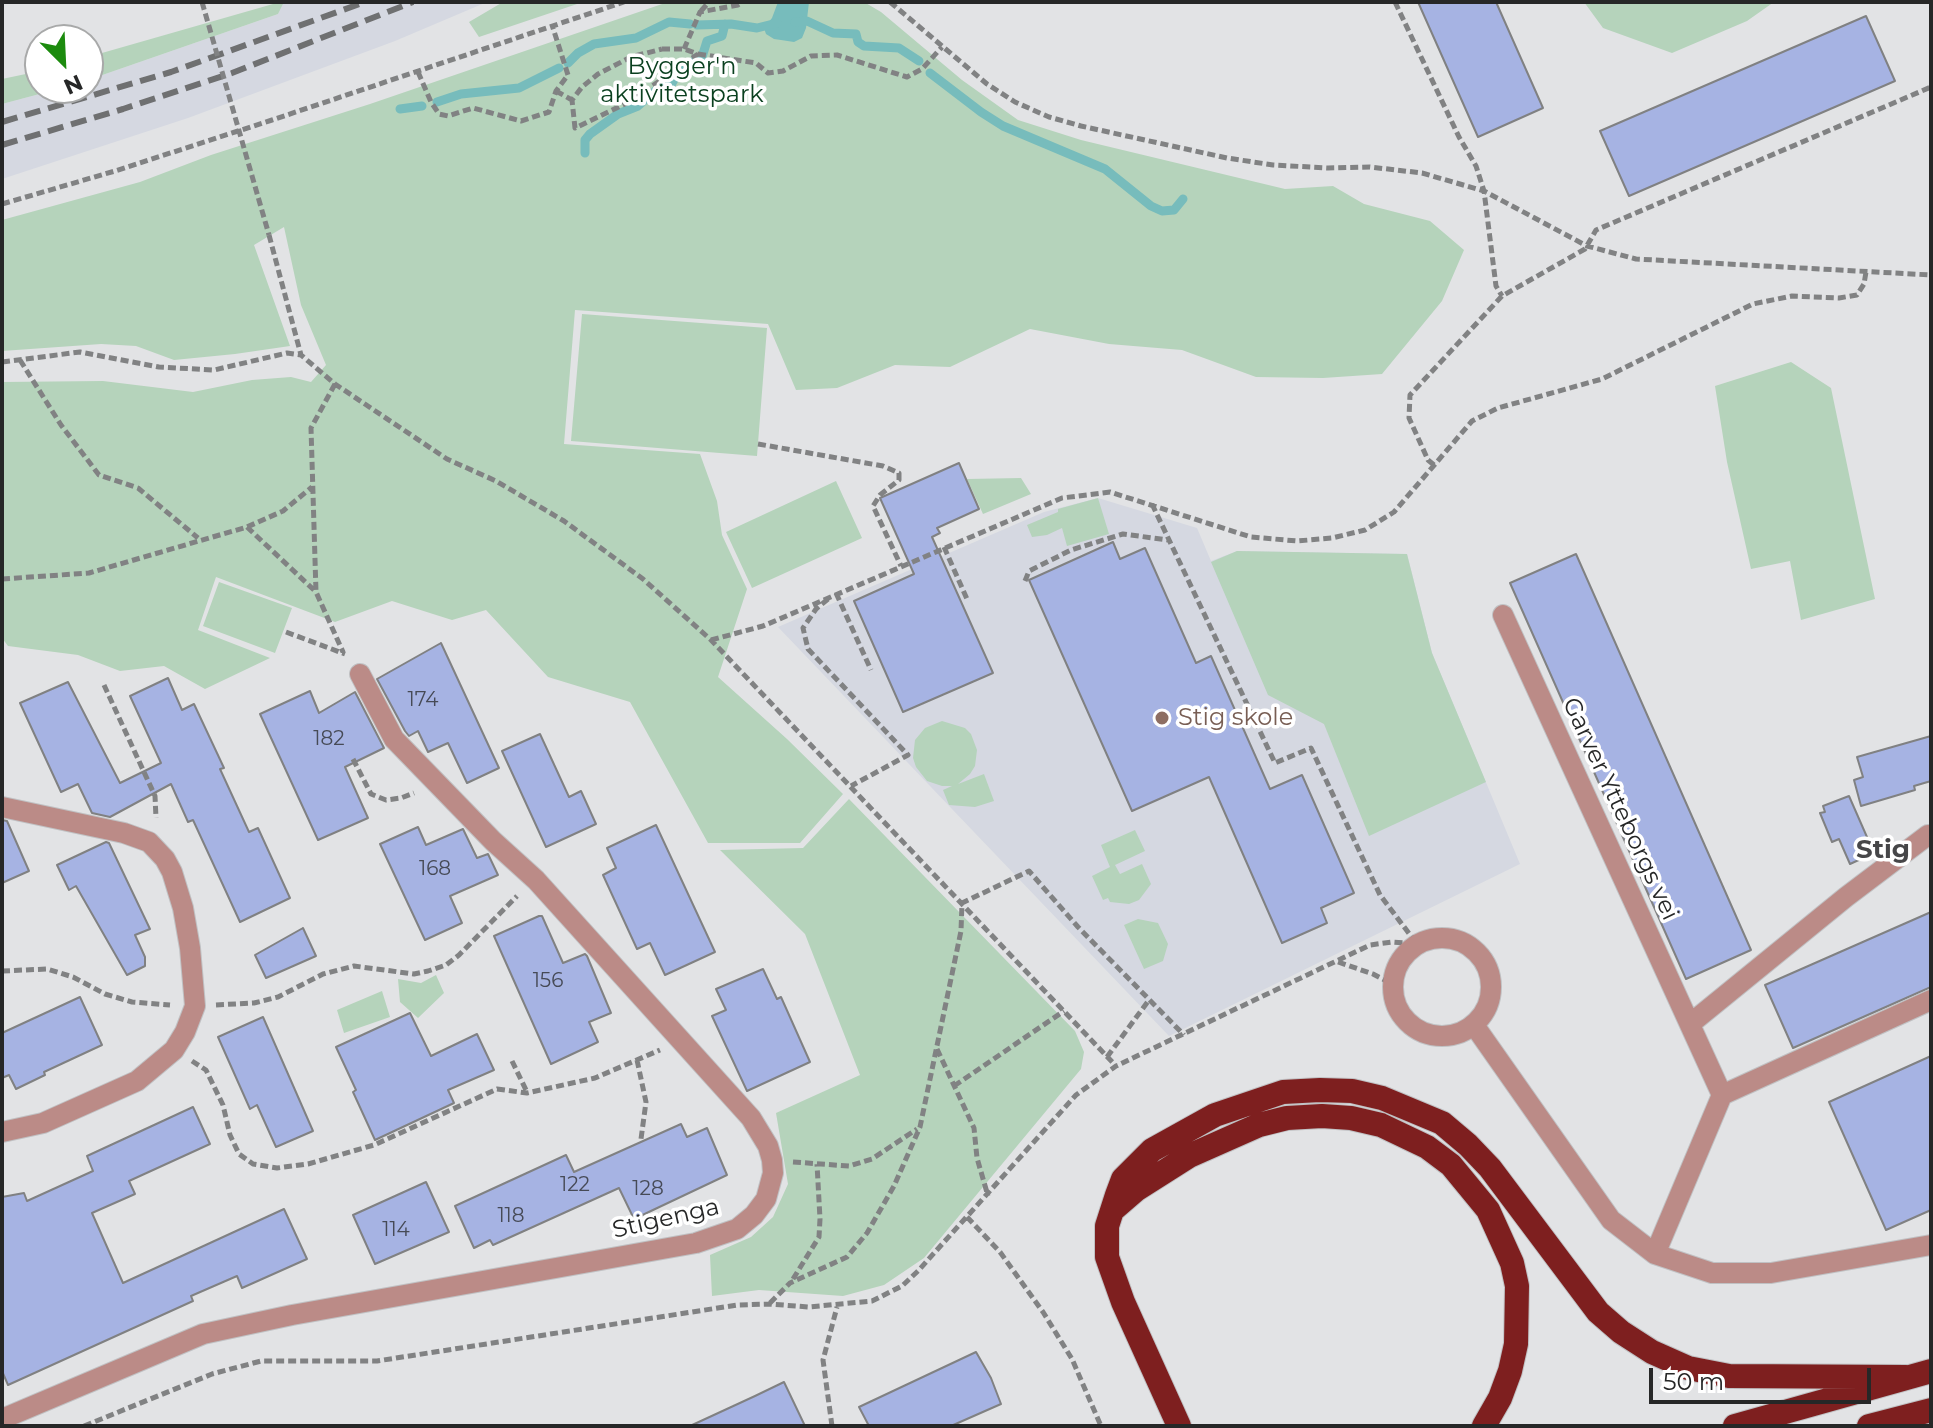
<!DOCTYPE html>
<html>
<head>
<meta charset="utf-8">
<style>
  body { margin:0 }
  #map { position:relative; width:1933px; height:1428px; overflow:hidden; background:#e2e3e5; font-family:Montserrat,sans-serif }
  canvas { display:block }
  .frame { position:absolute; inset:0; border:4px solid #262727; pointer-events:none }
  .north { position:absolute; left:24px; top:24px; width:80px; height:80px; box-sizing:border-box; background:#fff; border:2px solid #a8a9a9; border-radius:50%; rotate:156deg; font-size:22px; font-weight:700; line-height:32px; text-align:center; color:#262727 }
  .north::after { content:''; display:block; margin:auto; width:28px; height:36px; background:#1c8b0e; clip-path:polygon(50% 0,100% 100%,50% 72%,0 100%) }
  .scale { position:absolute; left:1649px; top:1368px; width:222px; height:36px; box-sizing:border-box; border:4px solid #262727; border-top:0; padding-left:10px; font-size:24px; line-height:28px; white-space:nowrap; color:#262727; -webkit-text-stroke:6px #fff; paint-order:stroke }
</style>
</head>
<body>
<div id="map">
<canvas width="1933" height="1428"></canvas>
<div class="frame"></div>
<div class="north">N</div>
<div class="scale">50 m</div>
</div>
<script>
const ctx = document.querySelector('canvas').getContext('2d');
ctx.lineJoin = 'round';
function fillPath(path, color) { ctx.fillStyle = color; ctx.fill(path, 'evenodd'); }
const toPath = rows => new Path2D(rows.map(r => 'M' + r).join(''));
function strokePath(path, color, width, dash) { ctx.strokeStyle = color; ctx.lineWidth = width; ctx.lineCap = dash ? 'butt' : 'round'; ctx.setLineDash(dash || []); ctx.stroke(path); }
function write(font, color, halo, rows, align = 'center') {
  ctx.font = font + ' Montserrat,sans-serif'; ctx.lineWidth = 7; ctx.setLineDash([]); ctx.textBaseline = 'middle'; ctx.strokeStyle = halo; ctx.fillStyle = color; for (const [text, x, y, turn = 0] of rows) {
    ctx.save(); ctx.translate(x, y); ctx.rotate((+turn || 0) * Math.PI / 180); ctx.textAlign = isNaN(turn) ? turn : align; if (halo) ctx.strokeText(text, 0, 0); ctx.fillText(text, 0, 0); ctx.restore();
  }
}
fillPath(toPath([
  [284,2,487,2,395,41,188,118,2,179,2,104,62,88,88,88,88,80,278,14],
  [1098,498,1197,528,1211,561,1237,551,1407,554,1432,653,1520,864,1169,1036,778,627,1044,512]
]), '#d5d8e1');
fillPath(toPath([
  [280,2,284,2,278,14,88,80,88,57],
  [503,2,583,2,479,37,469,22],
  [668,2,864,2,881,12,962,80,1018,120,1081,140,1285,189,1333,186,1364,204,1430,221,1464,250,1442,301,1382,374,1323,378,1256,377,1182,350,1109,344,1030,329,950,367,895,365,837,388,796,390,768,324,575,310,564,444,700,454,717,501,722,535,747,589,718,677,787,739,843,794,800,843,708,843,630,702,548,677,486,610,452,620,392,601,335,622,216,577,198,630,270,658,205,689,164,666,120,671,78,655,8,646,2,638,2,382,103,381,193,392,252,380,291,377,311,382,326,365,301,305,284,227,254,245,290,346,235,354,174,360,136,346,101,344,2,351,2,220,140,182,211,155,370,104],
  [1584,2,1774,2,1747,21,1672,53,1603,28],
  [40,71,40,88,62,88,2,104,2,79],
  [582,314,767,328,757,456,571,441],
  [1791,362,1831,388,1875,599,1801,620,1790,561,1751,569,1727,462,1715,386],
  [1021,478,1031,494,983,514,967,479],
  [836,481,862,538,752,588,726,532],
  [1098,498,1109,534,1067,546,1062,528,1047,535,1032,537,1027,525,1058,512,1058,509],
  [1237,551,1407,554,1432,653,1486,782,1369,836,1324,724,1268,695,1211,562],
  [219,582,292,608,275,653,203,626],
  [942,721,965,728,971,734,977,750,975,766,970,774,958,784,984,774,994,801,975,807,949,805,943,790,952,786,942,786,927,781,916,767,913,758,915,740,925,728],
  [849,799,1075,1031,1084,1052,1081,1069,924,1258,884,1285,843,1296,759,1290,712,1296,710,1255,751,1237,773,1217,788,1184,776,1113,860,1075,805,934,720,850,803,848],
  [1135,830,1145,851,1115,865,1120,874,1142,864,1151,884,1139,900,1129,904,1110,902,1108,898,1103,900,1092,876,1110,867,1101,845],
  [1138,919,1158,923,1168,944,1163,961,1144,969,1124,925],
  [436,975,444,993,418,1018,400,1002,398,979,421,983],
  [382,991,390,1017,344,1033,337,1010]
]), '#b5d3bb');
fillPath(toPath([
  [778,2,809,2,806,28,802,38,794,42,781,40,774,39,766,34,764,28,772,18]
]), '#77bcbc');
strokePath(toPath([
  [795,22,807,21,833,33,856,34,858,42,864,46,899,48,919,61],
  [697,25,731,24,757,28,777,23],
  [568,63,578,53,594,44,636,38,669,22,690,24],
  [930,73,981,112,1003,126,1105,169,1151,206,1162,211,1174,210,1183,199],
  [437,102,461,94,519,88,559,68],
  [400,109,422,106],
  [585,153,585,140,590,134,618,114,638,106,655,91,671,85,680,69,702,57,707,41,722,36,725,24]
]), '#77bcbc', 9);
const building = toPath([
  [1418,2,1496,2,1543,108,1478,137,1418,2],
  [1866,16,1895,81,1629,196,1600,131,1866,16],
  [959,463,979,509,937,528,940,533,932,537,993,673,903,712,854,601,914,574,880,498,959,463],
  [1113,542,1120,559,1145,548,1196,663,1211,656,1270,789,1302,775,1354,893,1321,908,1327,923,1282,943,1209,777,1132,811,1029,580,1113,542],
  [1576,554,1751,950,1686,979,1510,583,1576,554],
  [441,643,499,768,467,783,448,743,428,752,418,731,409,736,405,731,377,679,441,643],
  [168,678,182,710,194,704,224,768,220,769,249,832,258,828,290,898,240,922,193,820,188,822,171,784,110,817,92,813,78,784,61,792,20,703,68,682,120,783,161,763,130,696,168,678],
  [310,691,319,713,355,692,384,748,345,767,368,818,318,840,260,714,310,691],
  [540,734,569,797,581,791,596,824,546,847,502,751,540,734],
  [1931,736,1931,781,1914,786,1915,790,1861,806,1854,780,1863,777,1857,757,1931,736],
  [1849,796,1874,853,1850,864,1839,839,1832,842,1820,813,1825,812,1823,806,1849,796],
  [2,820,7,821,29,871,2,883,2,820],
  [656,825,715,952,665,975,650,943,637,949,603,875,616,868,607,848,656,825],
  [418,827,426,845,463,829,477,858,488,854,498,875,450,896,462,923,425,940,380,844,418,827],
  [106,842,109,843,150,929,135,935,145,957,145,966,127,975,76,886,69,890,57,865,106,842],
  [1931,912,1931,987,1793,1048,1765,985,1931,912],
  [539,916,542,916,563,963,585,954,587,956,611,1013,589,1022,598,1042,551,1064,494,936,539,916],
  [303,928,316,956,266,978,255,955,303,928],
  [763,969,777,999,781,997,810,1062,747,1091,712,1016,726,1010,716,989,763,969],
  [80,997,102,1045,44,1072,45,1075,16,1089,9,1075,2,1078,2,1033,80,997],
  [410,1013,431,1056,477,1034,494,1070,448,1090,454,1103,375,1140,353,1092,356,1090,336,1047,410,1013],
  [263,1017,313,1131,276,1147,257,1105,250,1109,218,1037,263,1017],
  [1931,1056,1931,1210,1886,1230,1829,1102,1931,1056],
  [193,1107,210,1144,129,1181,135,1194,92,1213,123,1283,284,1209,307,1259,242,1288,237,1276,191,1296,193,1301,8,1385,2,1371,2,1197,24,1193,27,1201,93,1171,87,1156,193,1107],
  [681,1124,687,1137,707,1128,727,1175,634,1219,619,1188,493,1245,490,1240,474,1248,455,1206,566,1155,574,1172,681,1124],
  [426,1182,449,1232,375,1264,353,1215,426,1182],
  [976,1352,991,1378,1001,1404,951,1426,869,1426,859,1407,976,1352],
  [784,1382,805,1426,690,1426,755,1396,784,1382]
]);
fillPath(building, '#a6b3e3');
strokePath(building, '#808182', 2);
const minor = toPath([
  [1503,615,1722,1095],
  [2,807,124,833,149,842,165,859,172,872,183,908,190,948,195,1006,185,1032,174,1050,137,1081,43,1123,2,1132],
  '1393 987a49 49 0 1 1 98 0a49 49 0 1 1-98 0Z',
  [1690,1024,1846,897,1928,835],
  [1474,1025,1611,1220,1655,1254,1712,1273,1771,1273,1931,1245],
  [1655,1254,1722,1095,1931,1000],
  [2,1419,203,1334,292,1315,696,1243,737,1229,754,1215,766,1199,773,1173,772,1160,768,1146,751,1118,536,880,493,841,394,739,360,674]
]);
const highway = toPath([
  [1115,1208,1137,1189,1189,1156,1259,1125,1287,1118,1322,1116,1351,1118,1381,1125,1427,1147,1451,1165,1488,1210,1512,1263,1517,1286,1516,1344,1510,1371,1500,1398,1484,1426],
  [1179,1426,1123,1302,1107,1257,1107,1226,1117,1195,1123,1179,1152,1150,1215,1115,1283,1092,1320,1090,1352,1091,1382,1098,1442,1123,1468,1145,1490,1168,1598,1312,1621,1332,1652,1352,1688,1368,1729,1376,1906,1377],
  [1735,1426,1931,1371],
  [1869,1426,1931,1410]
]);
strokePath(minor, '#c0c1c3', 22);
strokePath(highway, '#c0c1c3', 26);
strokePath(toPath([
  [890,2,987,84,1015,102,1049,117,1081,126,1227,158,1273,165,1328,168,1370,167,1422,173,1484,191,1587,246,1636,259,1931,275],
  [1395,2,1459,137,1476,166,1484,191,1496,286,1502,296],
  [701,11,709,2],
  [662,49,684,49,698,54,631,101,575,128,572,100,582,87,598,74,631,57,662,49],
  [684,49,700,12,738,5,742,2],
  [698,54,756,63,768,73,783,71,811,56,837,55,907,77,922,69,942,47],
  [418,72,431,102,439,114,448,116,473,108,521,121,549,112,556,91,568,75,553,28],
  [556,91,572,100],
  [2,204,115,171,272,120,624,2],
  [269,235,301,355,335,384,447,459,496,481,564,521,643,579,711,640,1116,1066],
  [20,360,61,425,99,475,138,488,198,538],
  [2,362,80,352,159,367,214,370,287,353,301,355],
  [335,384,311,428,316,592,343,652],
  [758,444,883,466,899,473,899,480,880,495,873,506,901,566],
  [1434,465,1428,460,1409,418,1410,395,1502,296,1585,249,1596,230,1931,87],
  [1152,504,1275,763,1311,748,1380,895,1417,944],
  [247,527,315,591],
  [944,547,967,599],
  [2,579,89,573,247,527,283,511,312,487],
  [1025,581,1029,571,1071,550,1123,534,1168,540],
  [836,593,871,670],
  [828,599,816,609,803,628,808,649,908,755,851,786],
  [286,632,345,654],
  [711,640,763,626,1062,498,1110,492,1251,537,1297,541,1332,538,1365,530,1394,512,1472,421,1498,408,1602,379,1753,304,1792,296,1839,298,1857,295,1864,284,1866,272],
  [104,685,155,796,156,818],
  [353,759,371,794,386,800,401,798,414,793],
  [1338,962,1373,974,1394,985],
  [2,971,47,969,73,977,105,994,132,1002,170,1005],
  [216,1005,254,1003,278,997,323,974,354,966,414,974,428,971,446,965,459,955,517,896],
  [937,1049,974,1128,977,1158,988,1196],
  [1107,1057,1149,1000],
  [637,1060,646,1102,641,1139],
  [192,1061,206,1070,223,1105,230,1135,239,1154,253,1164,277,1168,308,1164,374,1145,497,1089,527,1093,595,1078,660,1050],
  [512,1061,527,1092],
  [954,1086,1064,1011],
  [793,1162,849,1166,872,1159,917,1129],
  [967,1217,1000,1252,1043,1312,1072,1359,1101,1426],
  [793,1279,819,1237,820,1219,817,1164],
  [770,1303,790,1283,847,1257,867,1233,894,1186,920,1127,961,931,962,903,1029,871,1078,927,1184,1035],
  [84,1426,212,1374,261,1361,377,1361,737,1305,770,1304,808,1307,872,1301,902,1286,918,1271,1076,1095,1116,1066,1370,945,1392,942,1417,944],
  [832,1426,823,1360,837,1307]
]), '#818283', 5, [8, 4]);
strokePath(minor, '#bb8b87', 20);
strokePath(highway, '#7e1f1f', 24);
strokePath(toPath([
  [2,122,171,72,365,2],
  [2,145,123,109,232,73,413,2]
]), '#6f7071', 6, [16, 8]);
strokePath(toPath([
  [202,2,269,235]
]), '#818283', 5, [8, 4]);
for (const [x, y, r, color] of [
  [1162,718,8,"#8d6e63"]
]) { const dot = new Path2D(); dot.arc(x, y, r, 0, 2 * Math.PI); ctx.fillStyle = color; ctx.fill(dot); strokePath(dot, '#fff', 3); }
write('20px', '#464a56', null, [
  ["174",423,700],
  ["182",329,739],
  ["168",435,869],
  ["156",548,981],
  ["122",575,1185],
  ["128",648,1189],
  ["118",511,1216],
  ["114",396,1230]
]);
write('24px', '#0a401f', '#fff', [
  ["Bygger'n",682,67],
  ["aktivitetspark",682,95]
]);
write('24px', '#785e54', '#fff', [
  ["Stig skole",1178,718]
], 'left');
write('24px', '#262727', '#fff', [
  ["Garver Ytteborgs vei",1620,809,65],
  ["Stigenga",666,1219,-13]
]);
write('bold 26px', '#464648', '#fff', [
  ["Stig",1883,850]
]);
</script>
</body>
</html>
